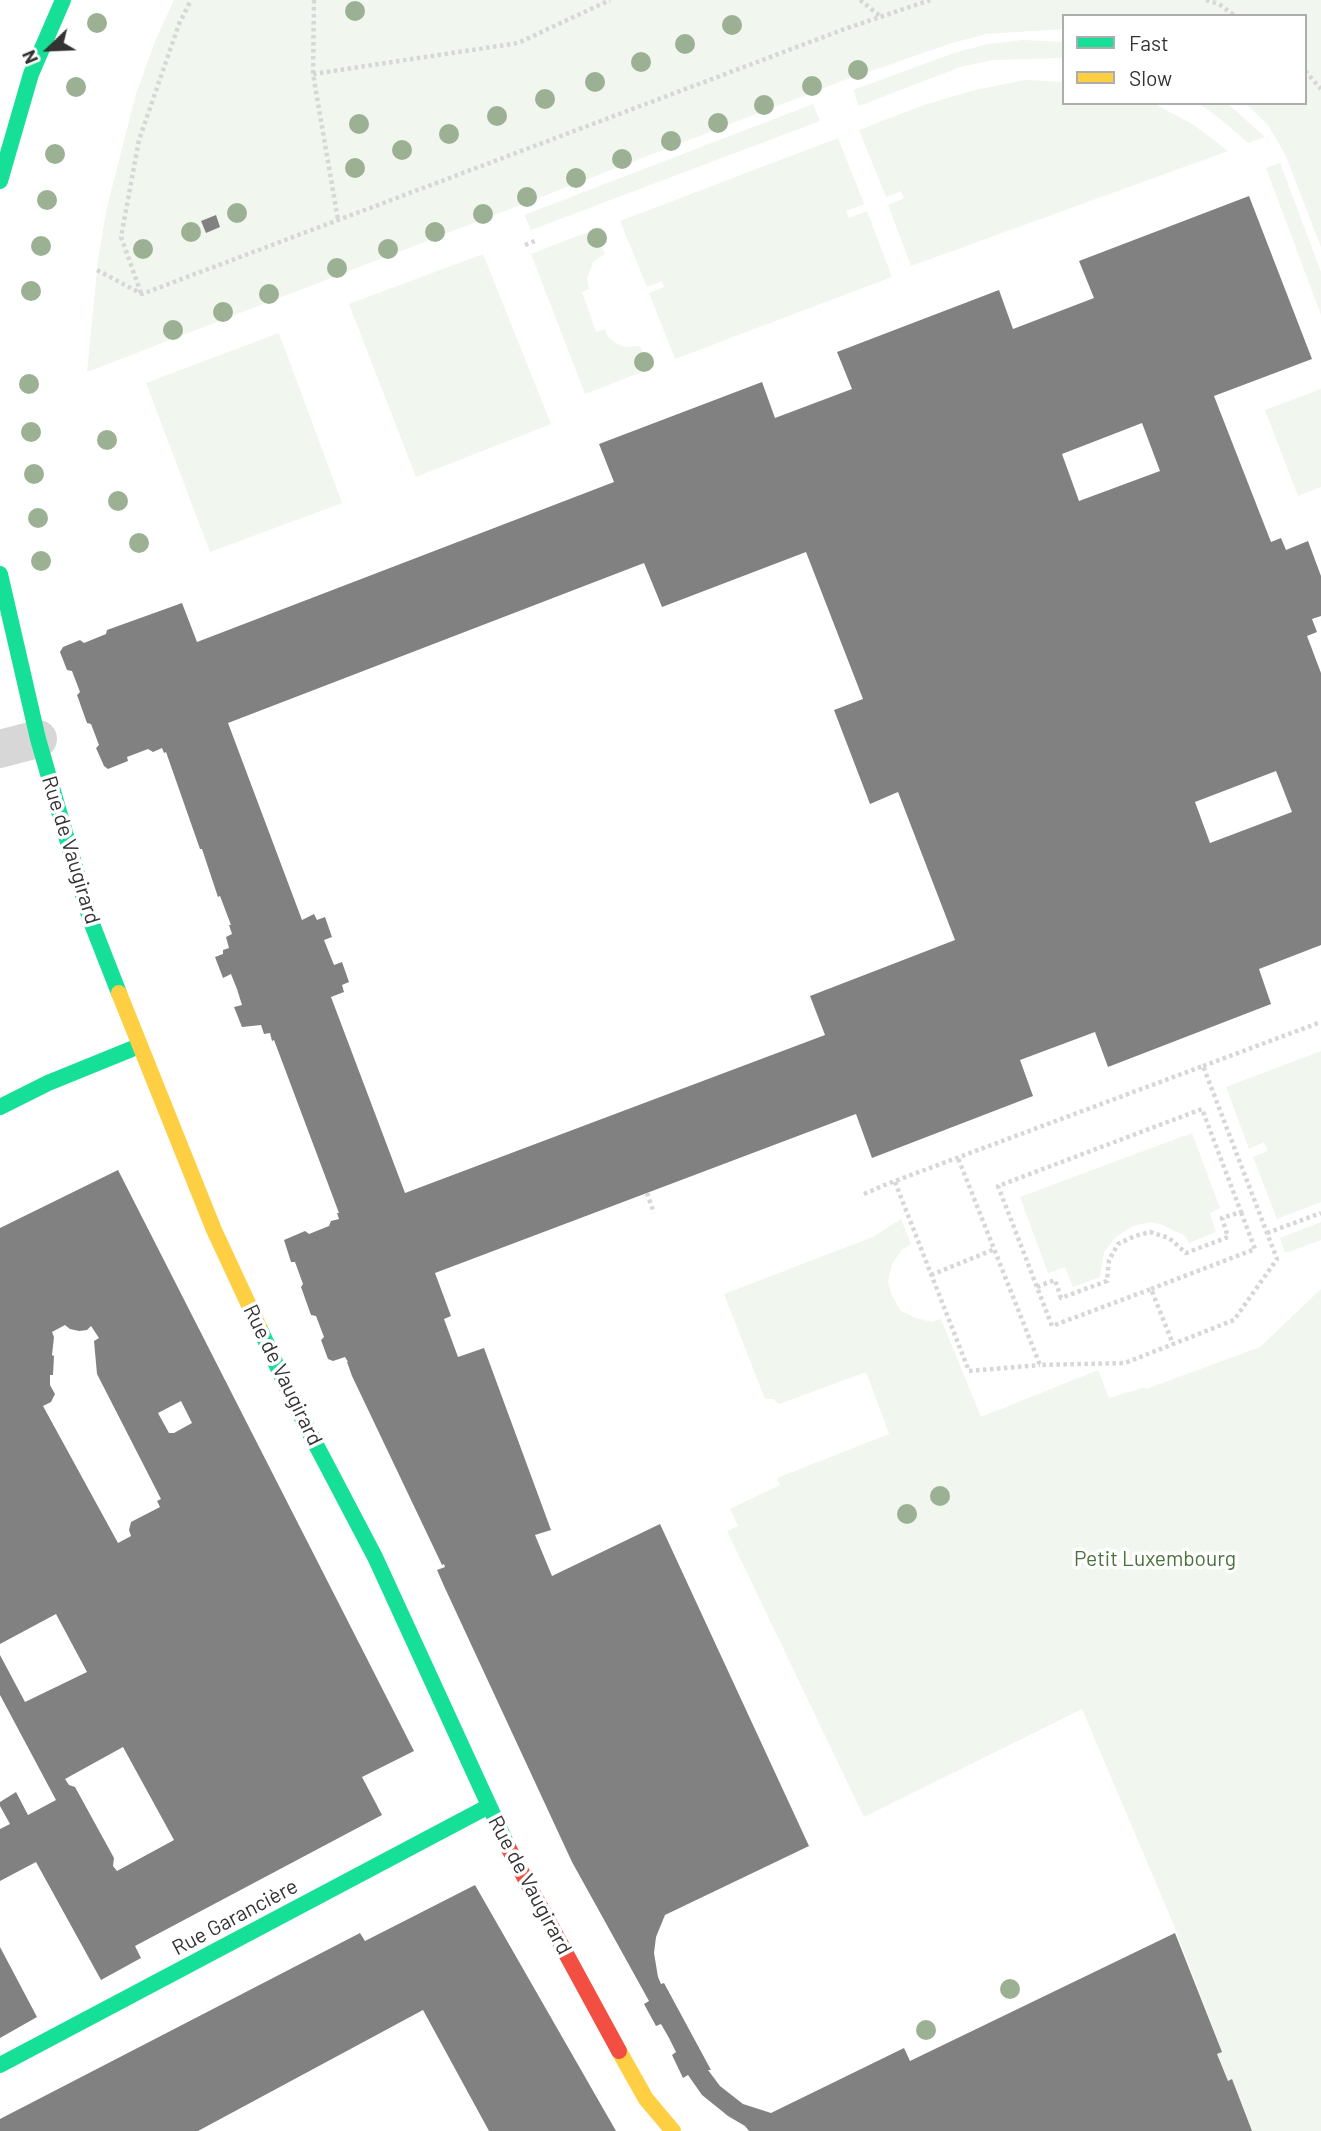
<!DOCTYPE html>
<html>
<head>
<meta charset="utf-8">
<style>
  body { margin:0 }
  #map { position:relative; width:1321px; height:2131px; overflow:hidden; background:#fff; font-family:Barlow,sans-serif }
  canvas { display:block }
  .legend { position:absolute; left:1062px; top:14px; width:245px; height:91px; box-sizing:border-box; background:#fff; border:2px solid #adadad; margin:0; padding:9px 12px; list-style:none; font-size:21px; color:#333 }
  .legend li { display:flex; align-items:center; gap:14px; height:35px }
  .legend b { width:35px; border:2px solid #adadad }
  .north { position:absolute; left:14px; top:14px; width:70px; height:70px; -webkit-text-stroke:5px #fff; paint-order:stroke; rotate:247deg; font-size:19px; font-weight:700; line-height:28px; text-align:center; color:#333 }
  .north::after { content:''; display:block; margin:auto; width:24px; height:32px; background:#333; clip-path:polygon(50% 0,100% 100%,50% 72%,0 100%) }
</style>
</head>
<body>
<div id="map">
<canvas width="1321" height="2131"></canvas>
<ul class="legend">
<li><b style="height:9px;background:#16e098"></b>Fast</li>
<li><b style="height:9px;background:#ffcf43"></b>Slow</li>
</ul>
<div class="north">N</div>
</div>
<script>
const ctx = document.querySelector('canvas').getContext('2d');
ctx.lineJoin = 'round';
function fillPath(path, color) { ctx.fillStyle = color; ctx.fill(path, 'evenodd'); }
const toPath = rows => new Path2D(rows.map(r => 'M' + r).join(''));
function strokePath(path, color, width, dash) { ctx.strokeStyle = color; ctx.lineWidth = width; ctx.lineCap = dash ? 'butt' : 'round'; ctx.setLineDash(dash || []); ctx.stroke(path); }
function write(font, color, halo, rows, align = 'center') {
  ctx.font = font + ' Barlow,sans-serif'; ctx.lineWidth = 7; ctx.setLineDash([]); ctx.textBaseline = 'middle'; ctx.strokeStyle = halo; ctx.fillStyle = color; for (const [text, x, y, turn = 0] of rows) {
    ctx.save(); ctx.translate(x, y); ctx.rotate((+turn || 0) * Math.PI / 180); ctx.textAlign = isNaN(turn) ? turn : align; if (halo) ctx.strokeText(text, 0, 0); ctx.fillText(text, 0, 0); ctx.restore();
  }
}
fillPath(toPath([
  [174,0,1321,0,1321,247,1285,154,1268,125,1245,103,1305,103,1305,16,1064,16,1064,29,986,34,952,43,842,81,87,372,98,260,107,207,136,94,156,39],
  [1023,40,1064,42,1064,58,993,60,960,67,859,106,853,90,954,53,988,44],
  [1025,80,1064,82,1064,103,1153,103,1194,125,1228,151,911,266,888,205,904,198,901,191,886,197,859,130,921,106,975,90],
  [1198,103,1227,103,1265,137,1248,143,1218,117],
  [813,104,820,121,531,230,524,215],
  [838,138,864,204,846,211,849,218,867,211,892,277,675,359,649,293,664,287,662,281,647,287,620,221],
  [1280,163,1321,272,1321,315,1266,168],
  [601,227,607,243,601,246,605,254,593,262,587,278,589,289,582,292,596,332,605,329,608,337,619,345,625,347,640,346,643,353,649,351,655,367,585,394,531,254],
  [483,254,551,424,416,477,349,304],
  [279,333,342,503,210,552,146,383],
  [1321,389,1321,487,1298,496,1265,410],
  [1321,1051,1321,1202,1277,1219,1253,1157,1268,1151,1264,1142,1249,1149,1226,1087],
  [1192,1133,1220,1208,1210,1213,1216,1232,1189,1243,1185,1236,1163,1225,1151,1222,1133,1226,1116,1237,1104,1252,1100,1277,1073,1287,1065,1267,1048,1273,1020,1197],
  [901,1219,911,1244,902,1250,892,1264,888,1281,892,1296,901,1311,916,1318,932,1322,941,1319,981,1417,1098,1370,1109,1398,1145,1387,1146,1389,1260,1347,1321,1289,1321,2131,1252,2131,1232,2080,1228,2081,1217,2054,1222,2052,1173,1923,1082,1709,864,1817,727,1531,738,1526,730,1509,780,1485,777,1478,889,1434,866,1372,779,1404,773,1399,765,1399,724,1294,873,1237],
  [1321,1222,1321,1240,1285,1253,1280,1238]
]), '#f1f6ee');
fillPath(toPath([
  [1249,196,1312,359,1214,396,1271,542,1281,538,1286,550,1308,541,1321,576,1321,616,1312,619,1317,632,1307,636,1321,673,1321,945,1259,969,1271,1004,1108,1067,1095,1032,1020,1060,1033,1096,872,1158,856,1114,435,1273,451,1316,444,1319,458,1357,484,1348,551,1530,535,1535,552,1576,660,1524,809,1846,665,1915,656,1937,654,1953,658,1977,661,1984,664,1983,711,2070,708,2070,720,2086,743,2104,771,2113,904,2048,910,2061,1175,1933,1222,2052,1217,2054,1228,2081,1232,2079,1252,2131,749,2131,745,2126,728,2116,702,2095,688,2075,683,2078,672,2055,676,2052,669,2038,661,2024,656,2026,644,2004,649,2001,572,1862,444,1586,437,1570,445,1567,444,1564,442,1565,352,1376,347,1362,348,1362,345,1357,333,1361,328,1359,321,1340,324,1337,316,1316,311,1315,301,1287,303,1284,295,1262,291,1262,284,1240,305,1231,309,1234,329,1226,331,1221,339,1219,337,1213,339,1213,274,1040,272,1041,270,1033,264,1034,261,1025,242,1027,234,1007,242,1005,237,989,231,974,223,978,215,957,223,954,223,950,229,948,226,937,232,934,229,925,231,925,220,896,218,897,202,849,200,849,166,752,164,753,162,748,153,752,148,749,127,757,128,761,108,769,104,766,96,748,99,745,91,724,87,723,77,695,80,692,72,671,67,670,60,652,63,647,80,640,84,643,106,634,107,630,182,603,197,642,614,482,599,444,762,382,775,418,852,389,837,352,999,290,1013,329,1094,298,1079,261],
  [1142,423,1160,471,1079,501,1062,454],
  [806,552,863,699,834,710,870,804,898,792,955,940,810,996,825,1035,405,1193,331,997,344,992,342,985,349,982,342,962,334,965,324,940,332,937,325,917,317,920,314,914,302,920,228,723,644,563,662,607],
  [1276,771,1292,812,1210,843,1195,802],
  [216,215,220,227,206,233,201,221],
  [118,1170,414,1751,362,1777,382,1815,135,1946,141,1958,101,1980,36,1862,0,1881,0,1829,10,1824,0,1806,0,1802,16,1792,28,1815,56,1800,0,1695,0,1655,25,1702,87,1672,56,1614,0,1644,0,1228],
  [65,1325,70,1329,79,1331,87,1330,91,1326,99,1338,94,1341,97,1374,161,1499,157,1501,160,1507,131,1522,129,1530,131,1536,118,1543,43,1406,51,1402,55,1394,50,1385,50,1375,53,1375,54,1356,52,1355,54,1337,52,1332],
  [181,1401,192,1423,174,1433,169,1433,158,1413],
  [123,1747,174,1840,117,1871,113,1866,114,1858,75,1787,69,1785,65,1779],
  [475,1885,616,2131,489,2131,423,2010,198,2131,0,2131,0,2119,360,1933,365,1941],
  [0,1947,37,2017,0,2038]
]), '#818181');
strokePath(toPath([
  [314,0,313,74,338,220],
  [860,0,880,16],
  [1206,0,1219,4,1235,16],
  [1305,71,1321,89],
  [313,74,518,43,610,0],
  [525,245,537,240],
  [97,270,142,294,842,30,930,0],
  [141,293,121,237,139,140,179,24,191,0],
  [1203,1066,1321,1022],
  [895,1182,969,1371,1040,1365],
  [647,1193,654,1213],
  [864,1194,887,1184,1203,1066,1277,1259,1234,1320,1125,1363,1040,1365,958,1158],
  [1267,1233,1321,1213],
  [931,1275,995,1249],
  [1037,1287,1055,1280,1061,1298,1107,1281,1109,1260,1118,1244,1135,1236,1150,1232,1169,1238,1186,1253,1228,1237,1222,1218,1241,1212,1202,1109,998,1186,1052,1326,1151,1289,1173,1344],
  [1151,1289,1255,1249,1241,1212]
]), '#d7d7d7', 4.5, [3.5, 3.5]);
strokePath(toPath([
  [0,749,38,739]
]), '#d7d7d7', 38);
strokePath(toPath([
  [0,181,31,74,63,0],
  [0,574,38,739,90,919,119,993],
  [0,1107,48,1083,139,1046],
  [260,1329,293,1401,375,1557,509,1849],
  [0,2065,489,1806]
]), '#16e098', 16);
strokePath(toPath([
  [119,993,214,1230,260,1329],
  [619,2051,646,2099,673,2131]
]), '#ffcf43', 16);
strokePath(toPath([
  [509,1849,619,2051]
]), '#f24e42', 16);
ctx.fillStyle = '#9cb194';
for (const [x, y] of [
  [355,11],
  [97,23],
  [732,25],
  [685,44],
  [641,62],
  [858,70],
  [595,82],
  [812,86],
  [76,87],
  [545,99],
  [764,105],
  [497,116],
  [718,123],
  [359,124],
  [449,134],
  [671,141],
  [402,150],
  [55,154],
  [622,159],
  [355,168],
  [576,178],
  [527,197],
  [47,200],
  [237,213],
  [483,214],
  [191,232],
  [435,232],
  [597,238],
  [41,246],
  [143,249],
  [388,249],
  [337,268],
  [31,291],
  [269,294],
  [223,312],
  [173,330],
  [644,362],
  [29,384],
  [31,432],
  [107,440],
  [34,474],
  [118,501],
  [38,518],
  [139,543],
  [41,561],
  [940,1496],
  [907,1514],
  [1010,1989],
  [926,2030]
]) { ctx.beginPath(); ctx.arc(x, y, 10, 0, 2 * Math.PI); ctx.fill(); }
write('21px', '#333', '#fff', [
  ["Rue de Vaugirard",71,850,73],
  ["Rue de Vaugirard",283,1375,64],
  ["Rue de Vaugirard",530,1885,62],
  ["Rue Garancière",235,1917,-28]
]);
write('21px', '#4b723d', '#fff', [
  ["Petit Luxembourg",1155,1559]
]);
</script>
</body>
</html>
